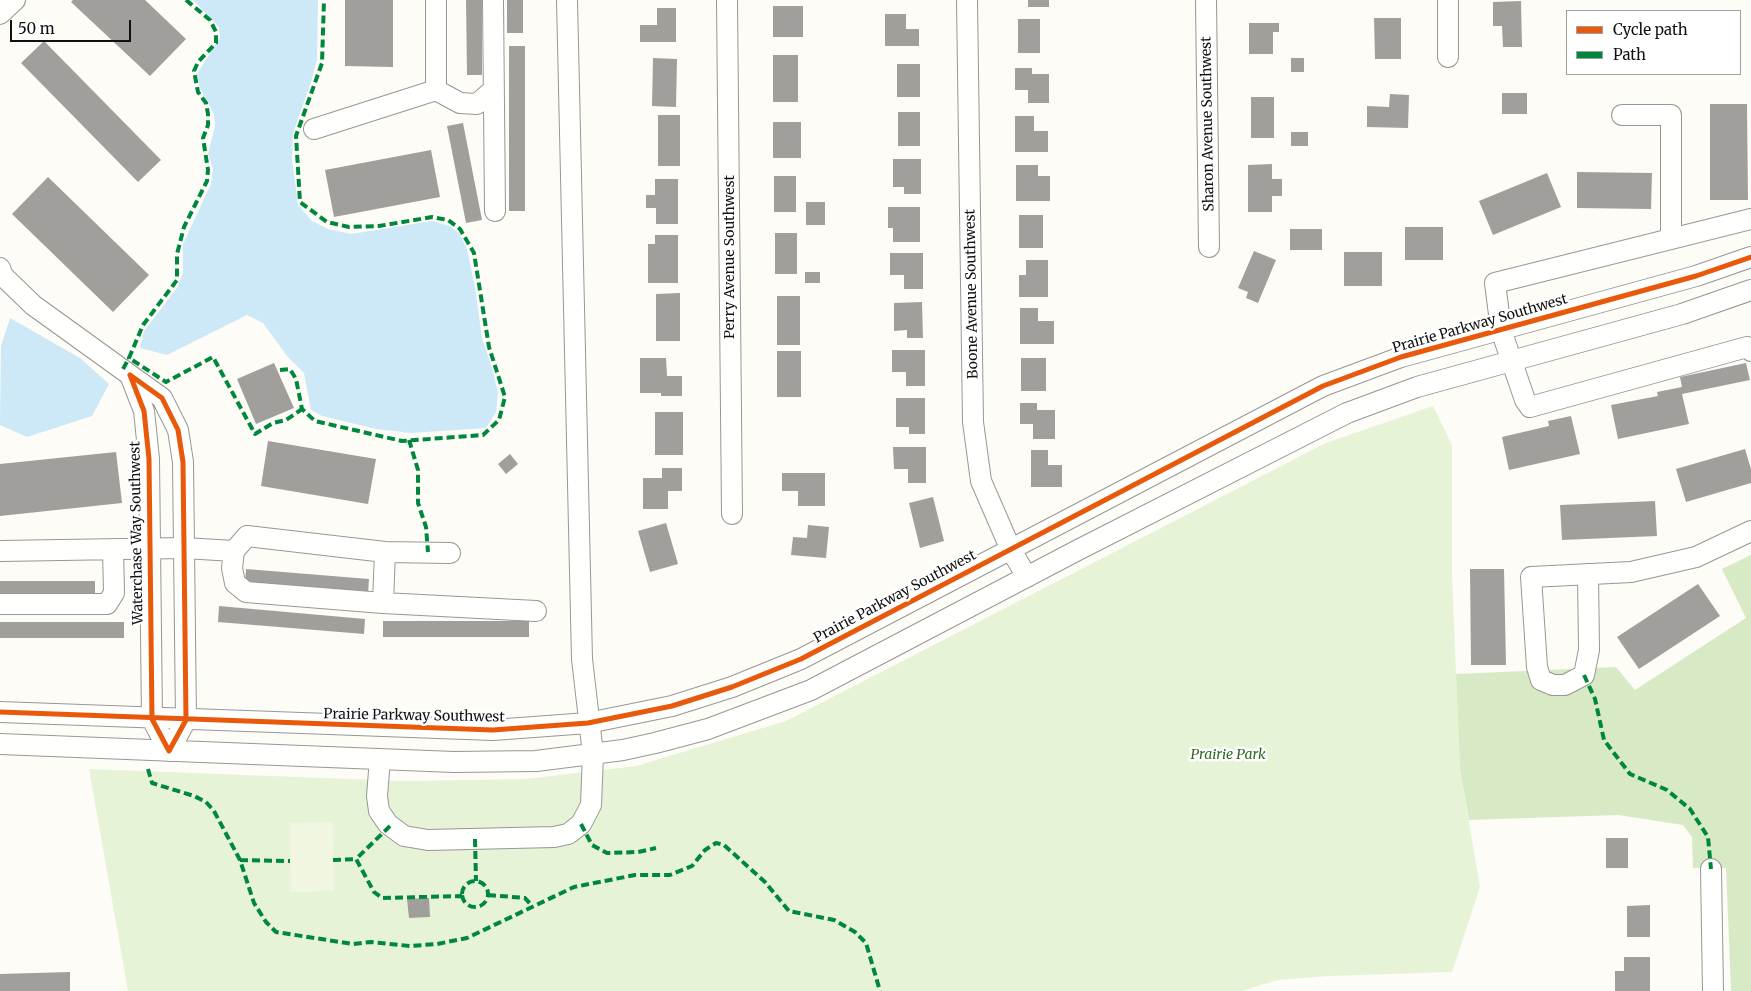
<!DOCTYPE html>
<html>
<head>
<meta charset="utf-8">
<style>
  body { margin:0 }
  #map { position:relative; width:1751px; height:991px; overflow:hidden; background:#fdfcf7; font-family:Merriweather,serif }
  canvas { display:block }
  .legend { position:absolute; left:1566px; top:10px; width:175px; height:65px; box-sizing:border-box; background:#fff; border:1px solid #a0a0a0; margin:0; padding:6px 9px; list-style:none; font-size:15px; color:#111 }
  .legend li { display:flex; align-items:center; gap:10px; height:25px }
  .legend b { width:25px; border:1px solid #a0a0a0 }
  .scale { position:absolute; left:10px; top:20px; width:121px; height:22px; box-sizing:border-box; border:2px solid #111; border-top:0; padding-left:6px; font-size:15px; line-height:18px; white-space:nowrap; color:#111; -webkit-text-stroke:4px #fff; paint-order:stroke }
</style>
</head>
<body>
<div id="map">
<canvas width="1751" height="991"></canvas>
<ul class="legend">
<li><b style="height:6px;background:#e8590c"></b>Cycle path</li>
<li><b style="height:6px;background:#00873e"></b>Path</li>
</ul>
<div class="scale">50 m</div>
</div>
<script>
const ctx = document.querySelector('canvas').getContext('2d');
ctx.lineJoin = 'round';
function fillPath(path, color) { ctx.fillStyle = color; ctx.fill(path, 'evenodd'); }
const toPath = rows => new Path2D(rows.map(r => 'M' + r).join(''));
function strokePath(path, color, width, dash) { ctx.strokeStyle = color; ctx.lineWidth = width; ctx.lineCap = dash ? 'butt' : 'round'; ctx.setLineDash(dash || []); ctx.stroke(path); }
function write(font, color, halo, rows, align = 'center') {
  ctx.font = font + ' Merriweather,serif'; ctx.lineWidth = 5; ctx.setLineDash([]); ctx.textBaseline = 'middle'; ctx.strokeStyle = halo; ctx.fillStyle = color; for (const [text, x, y, turn = 0] of rows) {
    ctx.save(); ctx.translate(x, y); ctx.rotate((+turn || 0) * Math.PI / 180); ctx.textAlign = isNaN(turn) ? turn : align; if (halo) ctx.strokeText(text, 0, 0); ctx.fillText(text, 0, 0); ctx.restore();
  }
}
fillPath(toPath([
  [1433,406,1452,445,1452,575,1460,769,1480,887,1452,972,1329,976,1278,980,1242,991,128,991,89,769,403,781,526,779,636,766,786,721,1326,443]
]), '#e7f3d7');
fillPath(toPath([
  [1751,555,1751,991,1731,991,1726,868,1693,868,1692,837,1683,825,1618,815,1469,820,1460,769,1456,674,1616,667,1635,690,1746,618,1722,569]
]), '#d8eac5');
fillPath(toPath([
  [333,822,334,891,291,892,290,823]
]), '#f0f6e1');
fillPath(toPath([
  [193,0,318,0,317,59,312,79,293,133,292,159,298,205,312,221,328,229,351,234,432,221,450,226,459,233,467,249,475,287,482,338,493,371,498,393,496,412,486,428,411,433,376,429,322,416,311,410,304,373,287,356,263,323,247,315,167,355,140,348,144,331,177,288,183,273,183,244,211,184,213,169,208,154,215,126,214,114,199,86,197,74,220,37,219,27],
  [10,318,80,358,109,384,92,416,27,437,0,425,1,346]
]), '#cde8f7');
fillPath(toPath([
  [73,0,145,0,186,39,150,76,71,2],
  [345,0,393,0,393,67,345,66],
  [466,0,482,0,482,75,467,75],
  [507,0,523,0,523,33,507,33],
  [1028,0,1049,0,1049,7,1028,7],
  [1521,1,1522,47,1503,47,1502,26,1493,26,1493,2],
  [773,6,803,6,803,37,773,37],
  [657,8,676,8,676,42,640,42,640,25,657,25],
  [885,14,906,14,906,29,919,29,919,46,885,46],
  [1374,18,1401,18,1401,59,1375,59],
  [1018,19,1040,19,1040,53,1018,53],
  [1249,23,1279,23,1279,32,1273,32,1273,54,1249,54],
  [44,41,161,160,138,182,21,63],
  [509,46,525,46,525,211,509,211],
  [773,55,798,55,798,102,773,102],
  [653,58,677,59,676,107,652,106],
  [1291,58,1304,58,1304,72,1291,72],
  [897,64,920,64,920,97,897,97],
  [1015,68,1032,68,1032,74,1049,74,1049,103,1028,103,1028,90,1015,90],
  [1502,93,1527,93,1527,114,1502,114],
  [1390,94,1409,95,1408,128,1367,127,1367,106,1389,107],
  [1251,97,1274,97,1274,138,1251,138],
  [1710,104,1747,104,1748,200,1710,200],
  [898,112,920,112,920,146,898,146],
  [658,115,680,115,680,166,658,166],
  [1015,116,1034,116,1034,131,1048,131,1048,152,1015,152],
  [773,122,801,122,801,158,773,158],
  [463,123,482,220,466,223,447,126],
  [1291,132,1308,132,1308,146,1291,146],
  [431,150,440,197,334,217,325,170],
  [893,159,921,159,921,194,904,194,904,187,893,187],
  [1272,164,1272,179,1282,179,1282,196,1272,196,1272,212,1248,212,1248,165],
  [1016,165,1038,165,1038,176,1050,176,1050,201,1016,201],
  [1577,172,1652,173,1651,209,1577,208],
  [1547,173,1561,207,1493,235,1479,201],
  [774,176,796,176,796,212,774,212],
  [48,177,149,275,113,312,12,214],
  [655,179,678,179,678,224,656,224,656,208,646,208,646,195,655,195],
  [806,202,825,202,825,225,806,225],
  [888,207,920,207,920,242,893,242,893,228,888,228],
  [1019,215,1043,215,1043,248,1019,248],
  [1405,227,1443,227,1443,260,1405,260],
  [1290,229,1322,229,1322,250,1290,250],
  [775,233,797,233,797,274,775,274],
  [655,235,678,235,678,283,648,283,648,244,655,244],
  [1254,251,1276,260,1258,303,1246,298,1248,292,1238,288],
  [1344,252,1382,252,1382,286,1344,286],
  [890,253,923,253,923,289,904,289,904,275,890,275],
  [1026,260,1048,260,1048,297,1019,297,1019,275,1026,275],
  [805,272,820,272,820,283,805,283],
  [680,293,680,341,656,341,656,294],
  [777,296,800,296,800,345,777,345],
  [922,302,923,338,907,338,907,330,894,331,894,303],
  [1020,308,1038,308,1038,321,1054,321,1054,344,1020,344],
  [892,350,925,350,925,386,906,386,906,372,892,372],
  [777,351,801,351,801,397,777,397],
  [640,358,666,358,667,376,682,376,682,396,661,396,661,393,640,393],
  [1021,358,1046,358,1046,391,1021,391],
  [274,363,294,408,256,424,237,379],
  [1746,363,1750,380,1682,394,1689,424,1618,439,1611,405,1658,396,1657,392,1682,387,1680,377],
  [896,398,925,398,925,434,909,434,909,427,896,427],
  [1020,403,1037,403,1037,410,1055,410,1055,439,1033,439,1033,424,1020,424],
  [655,412,683,412,683,455,655,455],
  [1571,416,1580,454,1509,470,1502,437,1549,426,1548,421],
  [268,441,376,459,368,504,261,486],
  [893,447,926,447,926,483,908,483,908,469,894,469],
  [1745,449,1751,469,1751,483,1686,502,1676,469],
  [1031,450,1048,450,1048,465,1062,465,1062,487,1031,487],
  [116,452,122,503,0,516,0,464],
  [510,454,518,464,506,474,498,464],
  [662,468,682,468,682,491,668,491,668,509,643,509,643,478,662,478],
  [782,473,825,473,825,506,798,506,798,491,782,491],
  [933,497,944,541,920,548,909,503],
  [1655,501,1657,536,1562,540,1560,505],
  [666,523,678,564,650,572,638,531],
  [808,525,829,527,826,558,791,555,793,537,807,538],
  [246,569,369,579,368,594,245,585],
  [1470,569,1504,569,1506,665,1471,665],
  [0,581,95,581,95,597,0,597],
  [1698,584,1720,616,1639,669,1617,637],
  [219,606,365,619,364,634,218,622],
  [383,621,529,621,529,637,383,637],
  [0,622,124,622,124,638,0,638],
  [1606,838,1628,838,1628,868,1606,868],
  [429,898,430,917,409,918,407,899],
  [1650,905,1650,937,1627,937,1627,906],
  [1624,957,1650,957,1650,991,1615,991,1615,971,1624,971],
  [70,972,70,991,0,991,0,974]
]), '#a19f9c');
const minor = toPath([
  [493,0,495,211],
  [727,0,732,514],
  [967,0,973,422,981,481,1011,550,1027,577],
  [1206,0,1209,247],
  [1448,0,1448,57],
  [0,14,15,0],
  [436,90,460,103,477,104,493,90],
  [1622,115,1671,115,1671,239],
  [314,129,436,90,436,0],
  [1751,219,1495,283,1501,330,1525,400,1530,407,1747,347,1751,351],
  [0,268,3,276,33,305,130,375],
  [130,375,162,398,178,430,183,462,186,720,169,751,152,719,149,459,144,411,130,375],
  [0,551,184,548,234,551,247,536,385,552,450,553],
  [234,551,232,568,235,583,246,592,383,603,536,611],
  [1588,574,1589,650,1584,675,1565,685,1553,685,1541,680,1537,667,1531,577,1631,572,1696,557,1751,531],
  [383,603,385,552],
  [0,604,107,604,114,593,113,549],
  [0,712,493,730,588,723,672,706,732,687,801,659,1323,386,1401,357,1696,276,1751,257],
  [0,744,454,762,536,761,623,750,655,743,708,729,811,690,1078,550,1347,413,1417,387,1682,314,1751,290],
  [380,759,377,796,379,811,388,824,404,836,428,840,554,837,568,834,581,824,591,805,593,754,582,659,567,0],
  [1711,869,1713,991]
]);
strokePath(minor, '#979795', 22);
strokePath(minor, '#fffffe', 20);
strokePath(toPath([
  [186,0,210,20,216,32,216,43,198,62,194,71,198,92,206,103,208,114,208,125,203,138,208,170,207,181,184,227,177,254,177,280,143,325,129,358,166,382,213,357,255,434,273,423,286,420,302,409],
  [123,369,129,358],
  [280,370,290,369,296,379,302,409,315,421,402,441,483,435,499,420,505,397,489,347,474,253,460,229,448,220,432,217,379,226,349,227,327,222,300,202,296,136,322,63,324,0],
  [409,440,418,470,418,503,426,527,428,552],
  [1584,675,1595,699,1604,740,1630,774,1667,790,1690,809,1708,837,1711,869],
  [148,769,152,783,194,796,206,802,214,811,240,860,254,903,266,922,276,932,353,944,371,942,410,946,437,944,467,938,574,887,635,875,670,875,692,866,705,850,716,843,724,845,765,882,789,911,834,920,855,932,866,943,880,991],
  [581,824,592,845,607,853,638,852,656,848],
  [390,826,356,859,374,892,382,898,462,896],
  [475,839,476,881],
  [240,860,290,861],
  [333,860,356,859],
  '462 894a13 13 0 1 1 26 0a13 13 0 1 1-26 0Z',
  [488,895,525,898,532,906]
]), '#00873e', 4, [8, 4]);
strokePath(toPath([
  [130,375,162,398,178,430,183,462,186,720,169,751,152,719,149,459,144,411,130,375],
  [0,712,493,730,588,723,672,706,732,687,801,659,1323,386,1401,357,1696,276,1751,257]
]), '#e8590c', 5);
write('14px', '#111', '#fff', [
  ["Sharon Avenue Southwest",1208,124,-91],
  ["Perry Avenue Southwest",730,257,-90],
  ["Boone Avenue Southwest",972,294,-91],
  ["Prairie Parkway Southwest",1480,324,-16],
  ["Waterchase Way Southwest",137,533,-91],
  ["Prairie Parkway Southwest",895,597,-28],
  ["Prairie Parkway Southwest",414,716,1]
]);
write('italic 14px', '#2f6b1f', '#fff', [
  ["Prairie Park",1228,755]
]);
</script>
</body>
</html>
